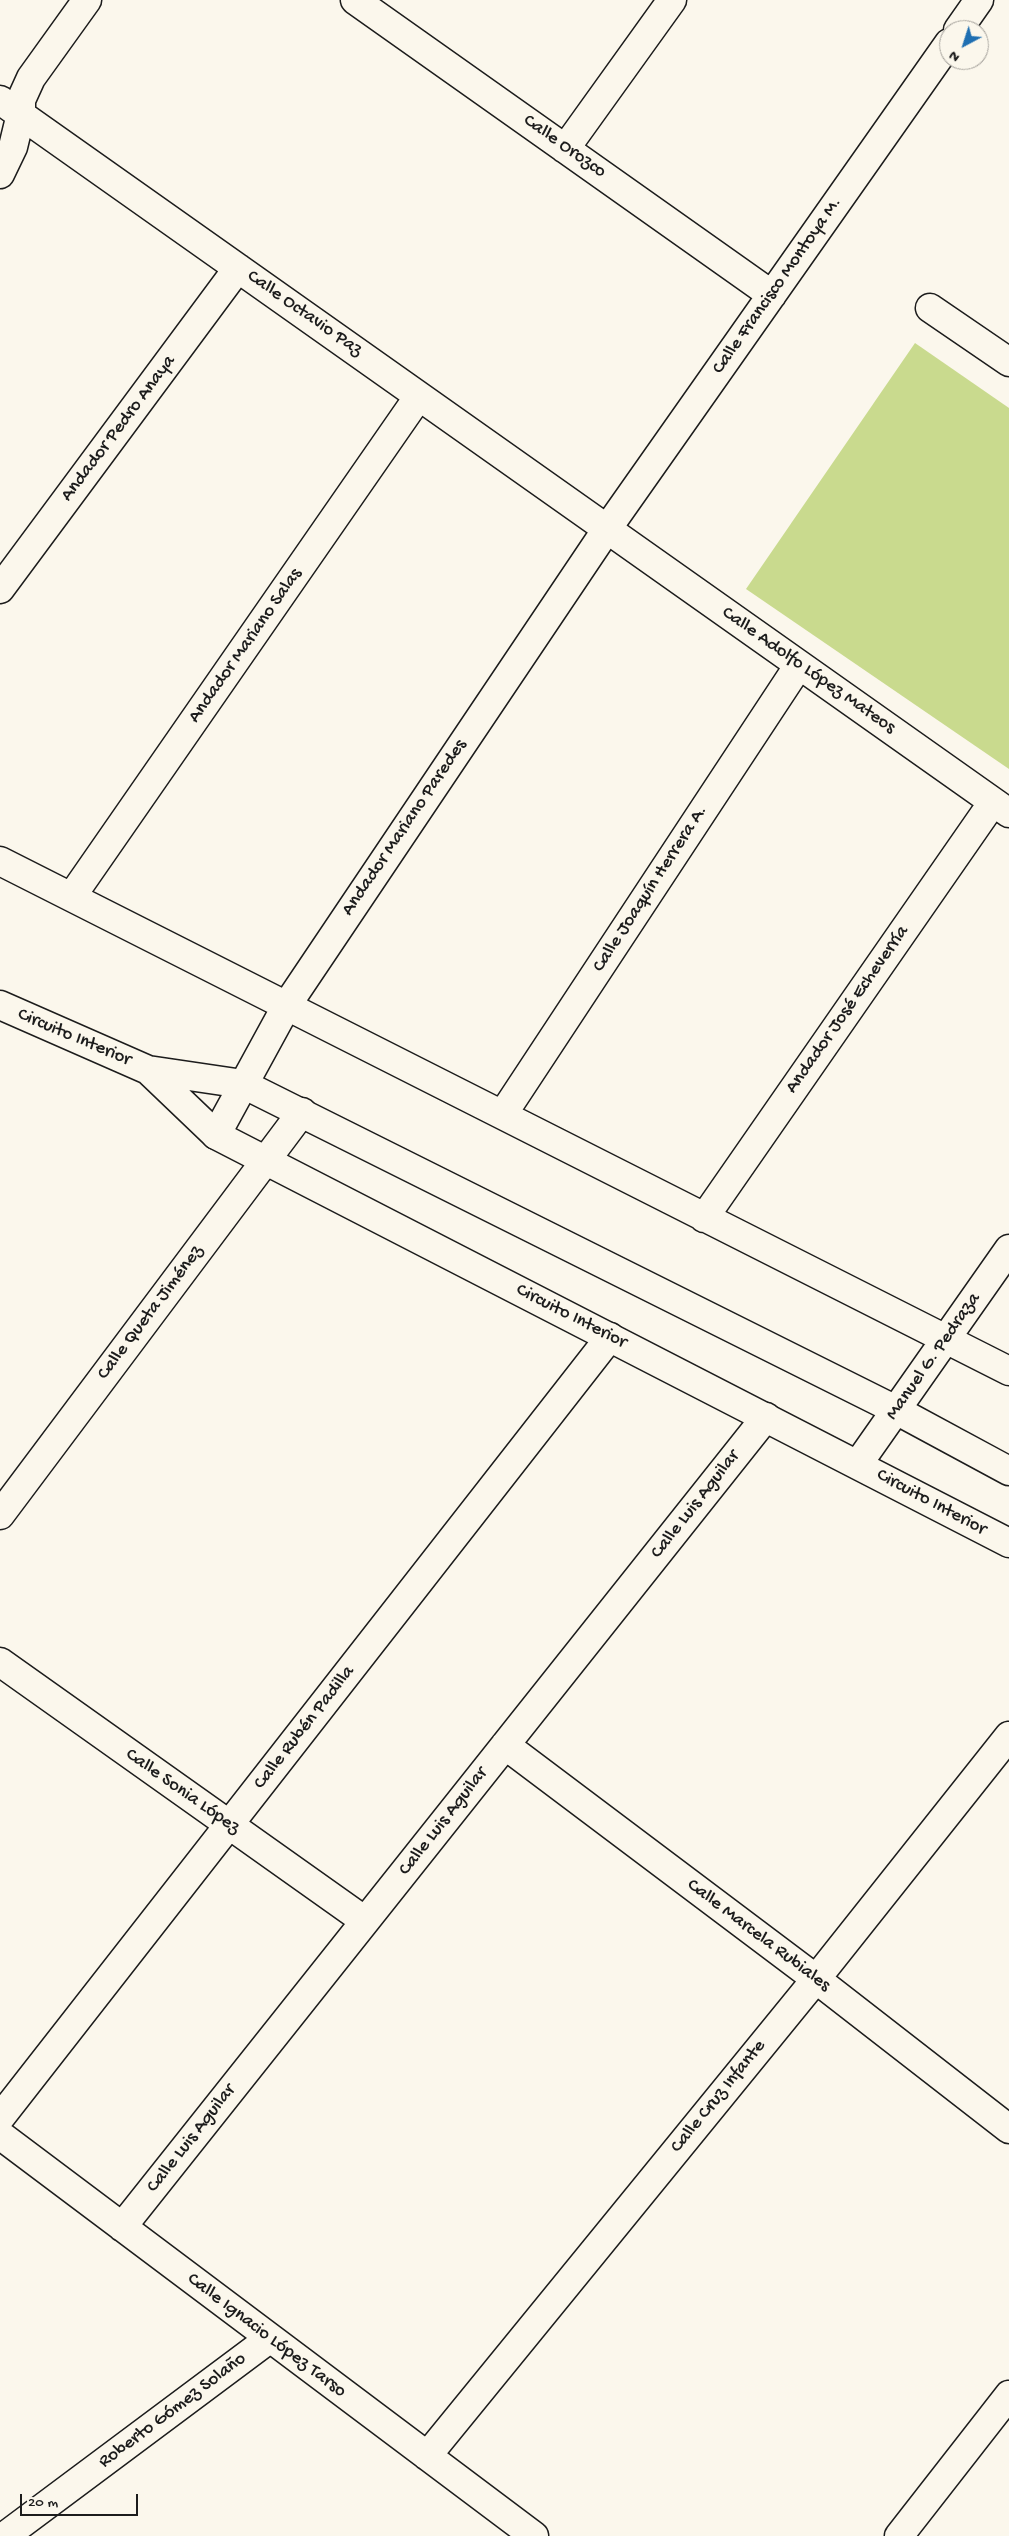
<!DOCTYPE html>
<html>
<head>
<meta charset="utf-8">
<style>
  body { margin:0 }
  #map { position:relative; width:1009px; height:2536px; overflow:hidden; background:#fbf7ec; font-family:"Gochi Hand",sans-serif }
  canvas { display:block }
  .north { position:absolute; left:939px; top:20px; width:50px; height:50px; box-sizing:border-box; background:#fbf7ec; border:1px solid #a29f99; border-radius:50%; rotate:220deg; font-size:14px; font-weight:700; line-height:20px; text-align:center; color:#1c1c1c }
  .north::after { content:''; display:block; margin:auto; width:18px; height:22px; background:#1f6fb2; clip-path:polygon(50% 0,100% 100%,50% 72%,0 100%) }
  .scale { position:absolute; left:20px; top:2494px; width:118px; height:22px; box-sizing:border-box; border:2px solid #1c1c1c; border-top:0; padding-left:6px; font-size:15px; line-height:18px; white-space:nowrap; color:#1c1c1c; -webkit-text-stroke:4px #fbf7ec; paint-order:stroke }
</style>
</head>
<body>
<div id="map">
<canvas width="1009" height="2536"></canvas>
<div class="north">N</div>
<div class="scale">20 m</div>
</div>
<script>
const ctx = document.querySelector('canvas').getContext('2d');
ctx.lineJoin = 'round';
function fillPath(path, color) { ctx.fillStyle = color; ctx.fill(path, 'evenodd'); }
const toPath = rows => new Path2D(rows.map(r => 'M' + r).join(''));
function strokePath(path, color, width, dash) { ctx.strokeStyle = color; ctx.lineWidth = width; ctx.lineCap = dash ? 'butt' : 'round'; ctx.setLineDash(dash || []); ctx.stroke(path); }
function write(font, color, halo, rows, align = 'center') {
  ctx.font = font + ' "Gochi Hand",sans-serif'; ctx.lineWidth = 4.5; ctx.setLineDash([]); ctx.textBaseline = 'middle'; ctx.strokeStyle = halo; ctx.fillStyle = color; for (const [text, x, y, turn = 0] of rows) {
    ctx.save(); ctx.translate(x, y); ctx.rotate((+turn || 0) * Math.PI / 180); ctx.textAlign = isNaN(turn) ? turn : align; if (halo) ctx.strokeText(text, 0, 0); ctx.fillText(text, 0, 0); ctx.restore();
  }
}
fillPath(toPath([
  [915,343,1009,408,1009,769,746,589]
]), '#c9da8e');
const minor = toPath([
  [355,0,772,295],
  [958,30,979,0],
  [0,100,1009,813],
  [565,149,672,0],
  [0,174,13,147,21,114,21,100,31,78,87,0],
  [930,308,1009,362],
  [0,589,238,268],
  [0,861,1009,1371],
  [72,896,419,396],
  [503,1114,799,665],
  [216,1135,287,1005,607,529,949,43],
  [704,1218,993,802],
  [858,1464,1009,1249],
  [0,1515,302,1112],
  [0,1662,365,1921],
  [505,1745,816,1979,1009,2129],
  [0,2118,610,1337],
  [0,2135,534,2536],
  [122,2227,766,1417],
  [427,2456,816,1979,1009,1736],
  [5,2536,269,2339],
  [899,2536,1009,2395]
]);
const major = toPath([
  [0,1005,148,1070,243,1084,896,1410,1009,1471],
  [148,1070,216,1135,1009,1543]
]);
strokePath(minor, '#1c1c1c', 31);
strokePath(major, '#1c1c1c', 31);
strokePath(minor, '#fbf7ec', 28);
strokePath(major, '#fbf7ec', 28);
write('19px', '#1c1c1c', '#fbf7ec', [
  ["Calle Orozco",564,147,35],
  ["Calle Francisco Montoya M.",778,286,-55],
  ["Calle Octavio Paz",304,314,35],
  ["Andador Pedro Anaya",119,429,-53],
  ["Andador Mariano Salas",246,646,-55],
  ["Calle Adolfo López Mateos",808,671,35],
  ["Andador Mariano Paredes",405,828,-56],
  ["Calle Joaquín Herrera A.",651,889,-57],
  ["Andador José Echeverría",848,1010,-55],
  ["Circuito Interior",74,1038,23],
  ["Calle Queta Jiménez",151,1313,-53],
  ["Circuito Interior",571,1317,27],
  ["Manuel G. Pedraza",934,1357,-55],
  ["Circuito Interior",931,1503,28],
  ["Calle Luis Aguilar",696,1505,-52],
  ["Calle Rubén Padilla",305,1728,-52],
  ["Calle Sonia López",182,1792,35],
  ["Calle Luis Aguilar",444,1822,-52],
  ["Calle Marcela Rubiales",758,1936,37],
  ["Calle Cruz Infante",719,2097,-51],
  ["Calle Luis Aguilar",192,2139,-52],
  ["Calle Ignacio López Tarso",266,2336,37],
  ["Roberto Gómez Solaño",173,2411,-37]
]);
</script>
</body>
</html>
